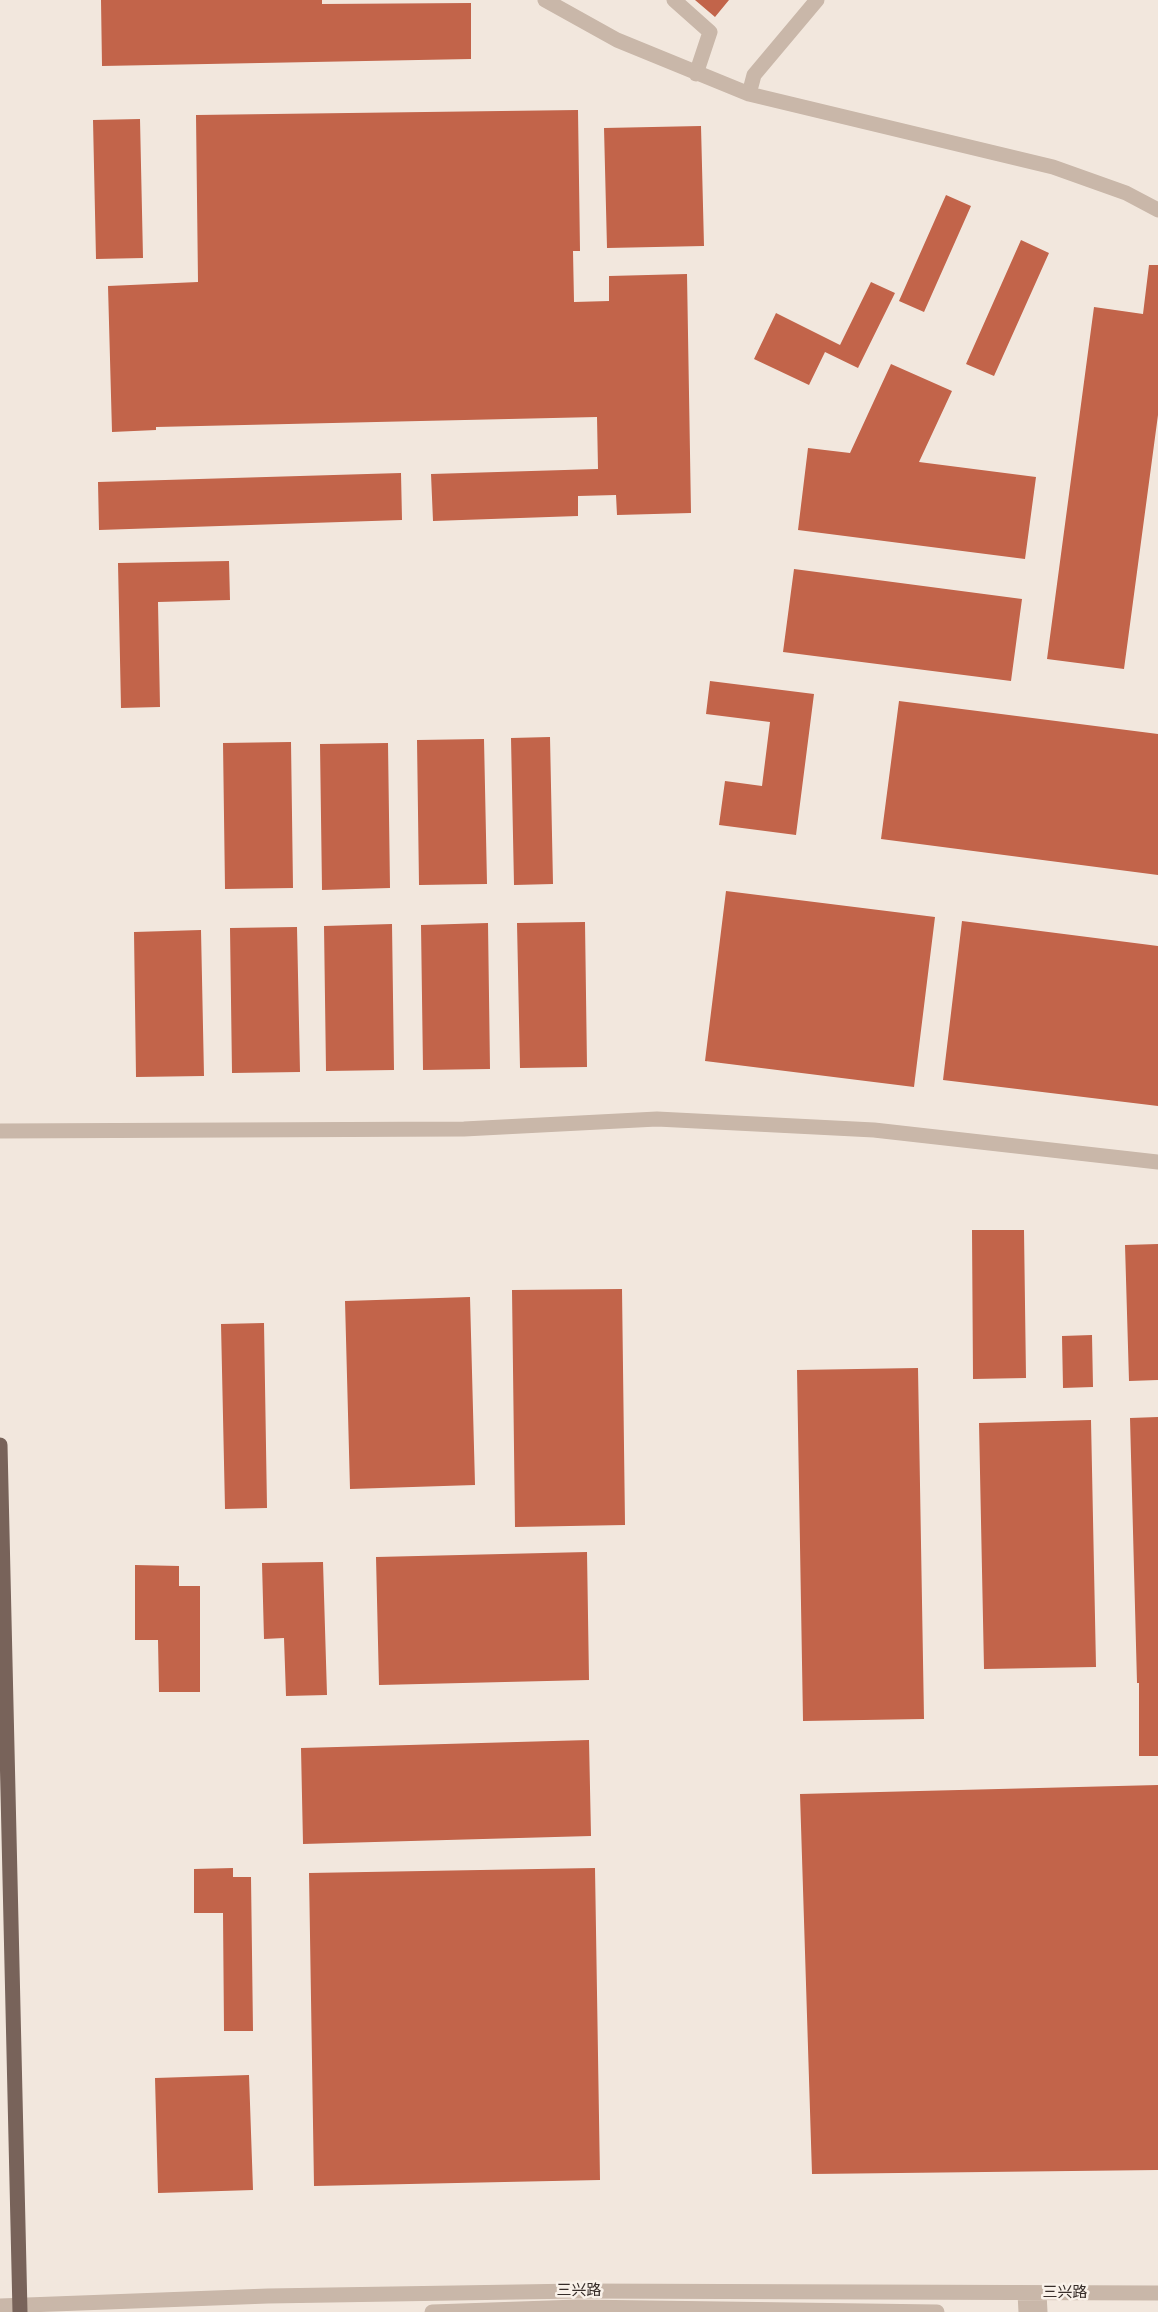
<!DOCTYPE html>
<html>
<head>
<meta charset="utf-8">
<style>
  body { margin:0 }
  canvas { display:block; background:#f2e7dd }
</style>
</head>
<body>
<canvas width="1158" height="2312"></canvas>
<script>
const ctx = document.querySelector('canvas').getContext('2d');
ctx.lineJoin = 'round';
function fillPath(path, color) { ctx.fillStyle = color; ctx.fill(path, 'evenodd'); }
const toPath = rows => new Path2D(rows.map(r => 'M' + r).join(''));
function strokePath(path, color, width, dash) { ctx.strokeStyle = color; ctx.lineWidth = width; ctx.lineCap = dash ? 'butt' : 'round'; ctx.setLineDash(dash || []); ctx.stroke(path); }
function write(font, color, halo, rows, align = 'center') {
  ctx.font = font + ' "DejaVu Sans","Noto Sans SC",sans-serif'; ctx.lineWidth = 5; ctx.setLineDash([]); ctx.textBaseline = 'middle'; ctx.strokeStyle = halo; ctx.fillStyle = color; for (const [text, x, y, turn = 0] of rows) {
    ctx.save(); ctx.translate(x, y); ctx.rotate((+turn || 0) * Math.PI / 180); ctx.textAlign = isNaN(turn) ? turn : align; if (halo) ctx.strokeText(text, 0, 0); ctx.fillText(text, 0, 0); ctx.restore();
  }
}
fillPath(toPath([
  [101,0,322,0,322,4,471,3,471,59,102,66],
  [695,0,729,0,715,17],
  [578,110,580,251,573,251,574,302,609,301,609,276,687,274,691,513,617,515,616,495,578,496,578,516,433,521,431,474,598,469,597,417,156,427,156,430,112,432,108,286,198,282,196,115],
  [140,119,143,258,96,259,93,120],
  [701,126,704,246,607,248,604,128],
  [946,195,971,206,924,312,899,301],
  [1021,240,1049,253,994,376,966,364],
  [1149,265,1158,265,1158,415,1124,669,1047,659,1094,307,1143,314],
  [871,282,895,293,858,368,825,352,809,385,754,359,776,313,840,345],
  [891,364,952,391,919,462,1036,477,1025,559,798,530,808,448,850,453],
  [401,473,402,520,99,530,98,482],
  [229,561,230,600,158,602,160,707,121,708,118,563],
  [794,569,1022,599,1011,681,783,652],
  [710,681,814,694,796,835,719,825,725,781,762,786,770,722,706,714],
  [899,701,1158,734,1158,875,881,839],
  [550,737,553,884,514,885,511,738],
  [484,739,487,884,419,885,417,740],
  [291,742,293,888,225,889,223,743],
  [388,743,390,888,322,890,320,744],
  [726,891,935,917,914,1087,705,1061],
  [962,921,1158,946,1158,1106,943,1080],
  [585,922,587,1067,520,1068,517,923],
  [488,923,490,1069,423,1070,421,925],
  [392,924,394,1070,326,1071,324,926],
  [297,927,300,1072,232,1073,230,928],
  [201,930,204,1076,136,1077,134,932],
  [972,1230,1024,1230,1026,1378,973,1379],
  [1158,1244,1158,1380,1129,1381,1125,1245],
  [622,1289,625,1525,515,1527,512,1290],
  [470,1297,475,1485,350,1489,345,1301],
  [264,1323,267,1508,225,1509,221,1324],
  [1092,1335,1093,1387,1063,1388,1062,1336],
  [918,1368,924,1719,803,1721,797,1370],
  [1158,1417,1158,1756,1139,1756,1139,1683,1137,1683,1130,1418],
  [1091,1420,1096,1667,984,1669,979,1423],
  [587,1552,589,1680,379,1685,376,1557],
  [323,1562,327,1695,286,1696,284,1638,264,1639,262,1563],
  [135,1565,179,1566,179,1586,200,1586,200,1692,159,1692,158,1640,135,1640],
  [589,1740,591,1836,303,1844,301,1748],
  [1158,1785,1158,2170,812,2174,800,1794],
  [233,1868,233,1877,251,1877,253,2031,224,2031,223,1913,194,1913,194,1869],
  [595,1868,600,2180,314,2186,309,1873],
  [249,2075,253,2190,158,2193,155,2078]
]), '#c2644a');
strokePath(toPath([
  [545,0,617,40,749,94,1053,167,1126,193,1158,210],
  [674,0,710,32,696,74],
  [749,94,754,75,817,0],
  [0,1131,464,1129,657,1119,874,1130,1158,1162],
  [1025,2293,1026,2312],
  [1039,2293,1040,2312],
  [0,2306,268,2296,579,2291,1158,2293],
  [432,2312,578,2307,937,2312]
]), '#c9b7a9', 15);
strokePath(toPath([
  [0,1445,20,2312]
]), '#78635a', 15);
write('15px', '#372d29', '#f9f1e9', [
  ["三兴路",579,2291],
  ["三兴路",1065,2293]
]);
</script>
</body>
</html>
